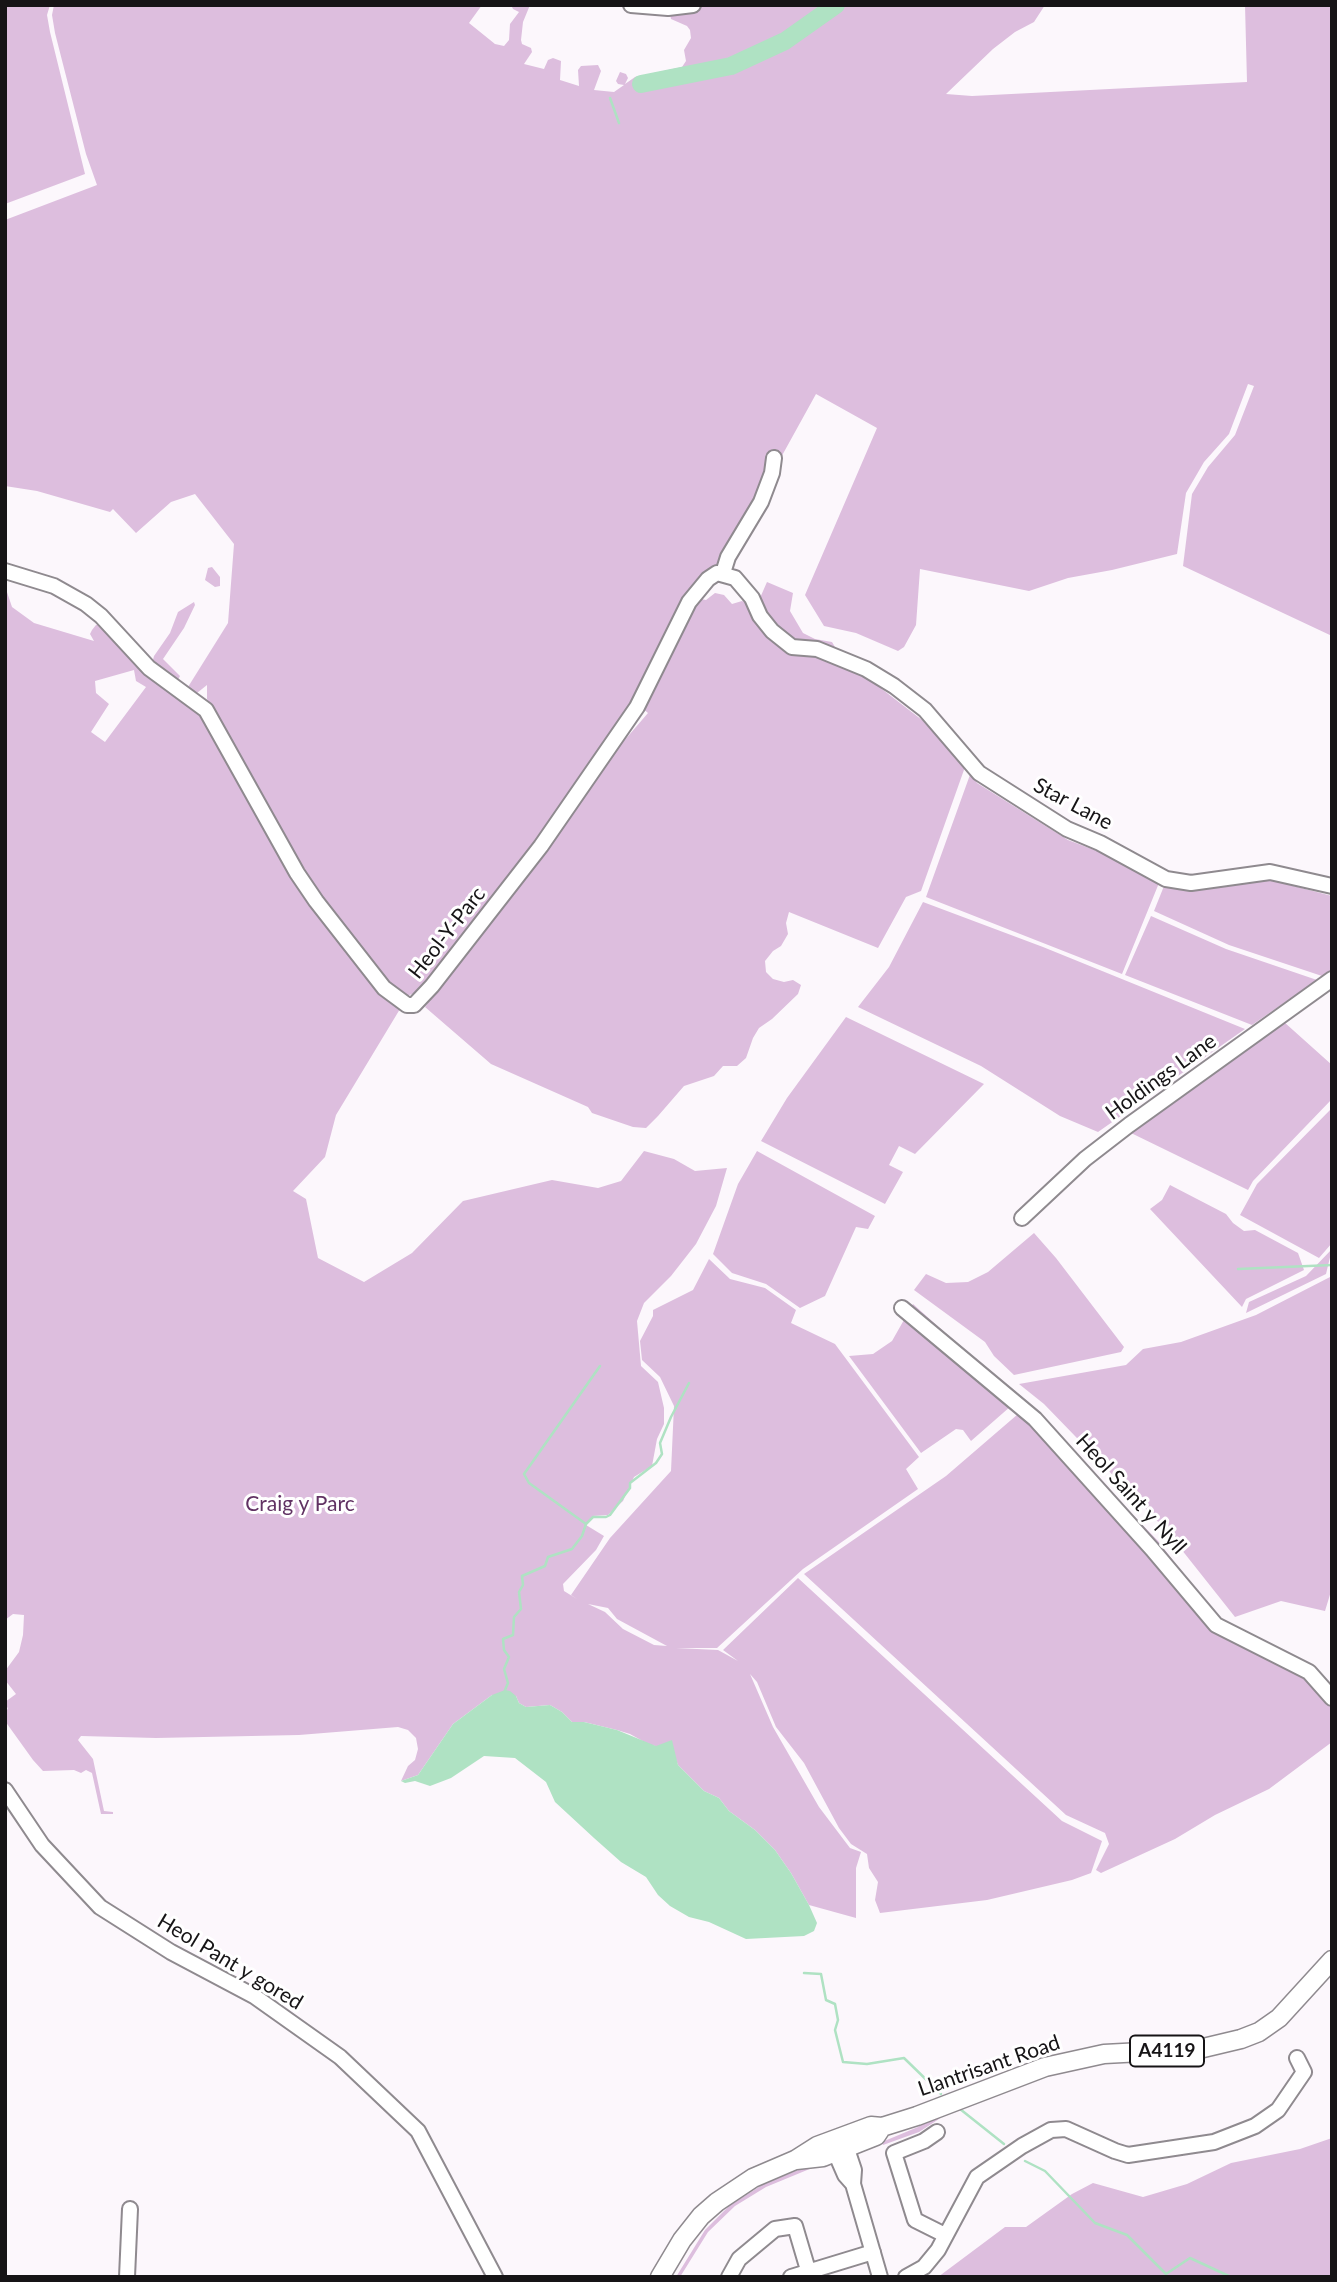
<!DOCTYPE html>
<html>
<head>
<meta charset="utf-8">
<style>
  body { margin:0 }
  #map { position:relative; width:1337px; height:2282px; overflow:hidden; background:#fcf7fc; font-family:Lato,sans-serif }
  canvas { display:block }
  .frame { position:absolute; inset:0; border:7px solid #161416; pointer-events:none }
</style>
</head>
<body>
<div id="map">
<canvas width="1337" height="2282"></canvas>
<div class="frame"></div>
</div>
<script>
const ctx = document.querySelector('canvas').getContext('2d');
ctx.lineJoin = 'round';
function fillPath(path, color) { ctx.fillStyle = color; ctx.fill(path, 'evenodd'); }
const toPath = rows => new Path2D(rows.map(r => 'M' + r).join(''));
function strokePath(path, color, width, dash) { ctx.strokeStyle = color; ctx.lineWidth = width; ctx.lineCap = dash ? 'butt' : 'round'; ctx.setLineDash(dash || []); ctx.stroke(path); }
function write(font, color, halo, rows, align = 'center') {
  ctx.font = font + ' Lato,sans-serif'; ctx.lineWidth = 6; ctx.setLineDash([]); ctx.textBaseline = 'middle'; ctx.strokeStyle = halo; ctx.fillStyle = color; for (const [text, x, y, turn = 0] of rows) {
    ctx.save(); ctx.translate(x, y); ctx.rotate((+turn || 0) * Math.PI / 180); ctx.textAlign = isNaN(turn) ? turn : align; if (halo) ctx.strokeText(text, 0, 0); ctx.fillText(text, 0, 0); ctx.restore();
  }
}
fillPath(toPath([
  [5,5,50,5,47,15,50,32,85,174,5,204],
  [54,5,482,5,469,23,495,44,504,46,509,40,510,24,519,12,513,9,511,5,530,5,523,22,521,40,522,44,531,48,532,52,524,64,544,69,548,60,553,58,561,61,560,80,579,86,578,70,581,66,598,65,601,71,594,90,614,92,624,85,618,84,616,81,620,72,626,74,628,78,625,84,635,77,682,67,686,61,684,50,691,38,690,30,687,26,671,19,670,14,701,5,1045,5,1034,22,1015,32,993,49,946,94,972,96,1247,82,1245,5,1332,5,1332,636,1183,566,1192,494,1208,467,1235,435,1254,386,1248,384,1229,434,1204,462,1186,493,1177,554,1112,570,1068,578,1029,591,920,569,916,625,904,647,898,651,856,633,824,626,805,595,877,428,816,394,779,461,767,458,759,491,720,567,715,568,636,697,573,792,489,902,461,943,417,992,407,996,391,990,309,884,207,699,207,685,197,693,188,687,228,623,234,544,195,494,171,502,136,533,113,509,110,512,37,491,5,486,5,220,97,185,86,154,55,33,52,15],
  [212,567,220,577,220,586,215,587,205,580,208,568],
  [767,582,793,593,790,611,803,633,815,639,832,642,835,647,836,657,866,669,865,676,922,720,965,767,921,891,906,897,878,948,789,912,786,923,788,934,781,946,773,951,765,961,766,972,773,979,784,982,793,980,801,985,798,994,772,1019,759,1028,753,1038,746,1058,737,1066,723,1066,714,1076,684,1086,658,1116,646,1128,633,1127,592,1113,588,1107,491,1064,425,1007,611,756,648,713,642,708,696,598,706,600,715,593,724,595,732,604,742,601,756,607],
  [5,586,12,607,34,623,94,641,90,634,92,630,96,625,101,625,133,657,139,669,199,711,278,848,380,990,400,1009,336,1115,325,1157,293,1191,306,1199,318,1258,364,1282,412,1253,463,1201,552,1180,598,1188,621,1181,644,1151,674,1159,695,1171,727,1168,716,1206,696,1244,671,1276,644,1303,637,1321,641,1366,658,1382,664,1408,664,1424,657,1439,652,1466,634,1477,623,1501,608,1515,593,1516,586,1525,604,1536,596,1550,563,1584,564,1591,577,1599,571,1595,610,1538,671,1471,674,1406,660,1377,642,1360,640,1341,653,1316,653,1310,693,1290,709,1259,730,1279,765,1288,796,1310,791,1323,835,1344,919,1457,906,1469,918,1489,803,1569,717,1648,676,1648,718,1650,738,1661,723,1650,798,1578,1062,1821,1102,1841,1091,1873,1072,1880,987,1900,880,1913,875,1900,878,1882,869,1868,867,1854,851,1844,839,1828,804,1763,776,1727,757,1682,750,1674,773,1727,819,1807,850,1848,861,1852,856,1868,856,1918,809,1905,791,1873,775,1850,755,1830,729,1811,719,1798,704,1791,678,1765,673,1751,648,1744,630,1734,617,1730,584,1722,572,1722,562,1712,550,1705,526,1707,519,1703,516,1696,492,1695,453,1724,418,1775,401,1781,408,1766,415,1760,418,1749,416,1738,408,1730,398,1727,299,1735,156,1738,81,1736,78,1740,93,1759,104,1811,113,1812,113,1814,101,1814,92,1773,86,1770,81,1773,74,1770,43,1771,33,1760,5,1721,5,1711,8,1709,5,1702,16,1694,5,1680,5,1671,19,1652,23,1635,24,1615,13,1614,5,1620],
  [134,670,136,681,146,687,105,742,91,732,109,704,96,693,95,681],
  [588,1604,608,1608,617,1619,667,1646,654,1645,623,1629,605,1612],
  [194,602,195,605,184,628,163,659,180,676,178,680,158,667,153,660,154,656,170,633,178,612],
  [971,772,977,783,1068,840,1097,851,1159,883,1122,974,926,897],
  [1271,880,1332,896,1332,970,1322,976,1229,945,1154,911,1164,886,1193,891],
  [923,902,1043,947,1245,1029,1098,1132,1060,1116,981,1066,858,1007,889,967],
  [1151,916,1226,949,1317,980,1252,1025,1125,975],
  [846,1017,984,1084,915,1154,899,1146,889,1165,903,1172,885,1204,761,1141,787,1098],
  [1284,1022,1332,1065,1332,1099,1253,1181,1248,1190,1131,1133],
  [1332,1108,1332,1243,1319,1258,1240,1215,1257,1184],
  [757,1151,875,1216,868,1229,856,1227,825,1296,800,1308,766,1284,732,1273,713,1254,738,1184],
  [1170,1185,1226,1214,1233,1223,1244,1231,1255,1230,1298,1253,1304,1270,1246,1299,1242,1307,1150,1209,1162,1200],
  [1034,1233,1056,1258,1124,1347,1121,1352,1014,1375,994,1356,985,1342,914,1290,926,1274,946,1283,968,1282,988,1272],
  [1332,1249,1326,1274,1246,1313,1249,1302,1306,1276],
  [1332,1276,1332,1588,1325,1611,1281,1601,1235,1617,1166,1530,1044,1404,1019,1384,1126,1365,1143,1349,1181,1342,1256,1315],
  [913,1304,1019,1399,971,1441,963,1430,956,1429,921,1453,849,1356,873,1354,892,1341],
  [1025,1408,1043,1422,1158,1541,1229,1633,1332,1690,1332,1742,1269,1789,1215,1815,1175,1839,1101,1873,1096,1870,1109,1844,1105,1833,1066,1815,804,1574,946,1476],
  [937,2115,941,2116,939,2119,919,2132,883,2145,882,2142,918,2127],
  [1332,2138,1332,2277,938,2277,1005,2227,1026,2227,1072,2194,1093,2183,1143,2197,1187,2184,1231,2163,1300,2149],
  [815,2163,812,2168,766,2187,735,2206,708,2232,680,2277,676,2277,705,2230,729,2206,762,2185]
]), '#ddbede');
fillPath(toPath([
  [505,1690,510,1691,516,1696,519,1703,526,1707,550,1705,562,1712,572,1722,584,1722,617,1730,656,1746,672,1740,678,1765,704,1791,719,1798,729,1811,755,1830,775,1850,791,1873,809,1905,817,1923,814,1931,804,1936,746,1939,709,1922,689,1917,670,1906,658,1895,646,1877,621,1862,594,1838,555,1802,546,1782,515,1758,484,1756,451,1778,430,1786,415,1781,405,1783,401,1781,418,1775,453,1724,492,1695]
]), '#afe2c3');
strokePath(toPath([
  [610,98,619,123],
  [1238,1269,1332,1265],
  [586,1524,529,1483,524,1474,600,1366],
  [505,1690,508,1683,504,1669,509,1657,504,1650,503,1639,513,1635,514,1617,521,1609,519,1592,523,1585,522,1576,545,1566,548,1557,572,1549,582,1536,586,1524,593,1517,606,1517,610,1515,630,1488,630,1483,656,1463,662,1454,660,1443,671,1417,689,1383],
  [804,1973,821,1974,826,2000,835,2004,838,2020,835,2030,843,2062,867,2064,904,2058,941,2094],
  [960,2109,1004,2144],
  [1025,2161,1045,2171,1095,2223,1127,2235,1166,2274,1190,2258,1231,2277]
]), '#afe2c3', 2.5);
strokePath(toPath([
  [641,84,731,66,785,41,836,5]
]), '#afe2c3', 18);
const minor = toPath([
  [631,5,668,8,693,5],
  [5,571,54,586,86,604,101,616,149,668,206,710,297,873,316,901,384,988,407,1005,414,1005,432,986,541,846,637,707,689,602,708,579,717,573,735,578,752,598,760,616,772,631,792,647,817,649,866,669,894,686,925,710,979,773,1067,829,1100,843,1166,879,1191,883,1270,872,1332,886],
  [723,573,728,557,761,502,772,473,774,458],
  [1022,1218,1085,1159,1129,1125,1332,979],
  [902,1308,1035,1419,1152,1549,1216,1625,1309,1672,1332,1698],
  [5,1790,42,1845,100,1907,171,1952,254,1996,340,2057,418,2131,495,2277],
  [937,2132,924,2141,894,2153,915,2220,945,2235],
  [844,2140,854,2170,853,2184,880,2277],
  [831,2143,845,2175,853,2184],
  [127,2277,130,2209],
  [729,2277,739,2259,775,2229,795,2226,808,2270],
  [791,2277,873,2252],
  [906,2277,924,2267,938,2250,977,2177,1022,2146,1051,2130,1066,2129,1115,2151,1128,2155,1214,2142,1255,2126,1278,2110,1304,2072,1297,2058]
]);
const major = toPath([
  [796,2160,823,2157,876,2136,880,2130],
  [660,2277,682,2240,701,2216,717,2202,753,2178,795,2160,817,2146,871,2126,882,2127,917,2116,1045,2067,1104,2054,1199,2049,1241,2039,1259,2032,1279,2018,1332,1960]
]);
strokePath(minor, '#8f8a8f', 18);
strokePath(major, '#8f8a8f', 21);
strokePath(minor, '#fff', 14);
strokePath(major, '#fff', 18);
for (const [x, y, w] of [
  [1167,2051,74]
]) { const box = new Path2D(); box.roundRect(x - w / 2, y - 15.5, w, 31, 5); ctx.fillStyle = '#fff'; ctx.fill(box); strokePath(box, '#161416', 2); }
write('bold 19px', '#161416', null, [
  ["A4119",1167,2051]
]);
write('21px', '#161416', '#fff', [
  ["Star Lane",1073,804,28],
  ["Heol-Y-Parc",447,933,-52],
  ["Holdings Lane",1161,1077,-36],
  ["Heol Saint y Nyll",1131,1494,48],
  ["Heol Pant y gored",230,1962,31],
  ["Llantrisant Road",989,2066,-19]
]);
write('21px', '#613263', '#fff', [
  ["Craig y Parc",300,1504]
]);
</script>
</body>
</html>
